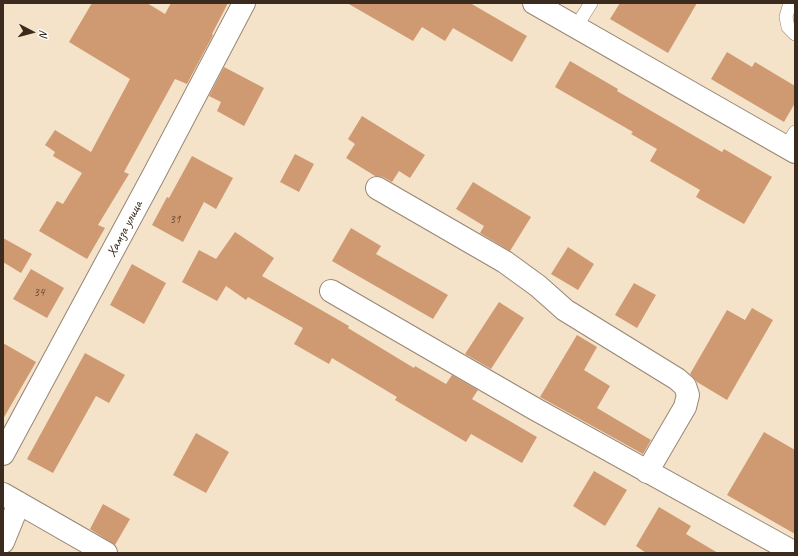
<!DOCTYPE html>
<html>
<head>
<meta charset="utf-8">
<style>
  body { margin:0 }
  #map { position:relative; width:798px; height:556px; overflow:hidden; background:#f4e3c9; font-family:Caveat,sans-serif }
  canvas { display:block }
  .frame { position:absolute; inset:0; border:4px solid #3b2a1e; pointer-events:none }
  .north { position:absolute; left:12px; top:12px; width:40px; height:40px; -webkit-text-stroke:3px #fff; paint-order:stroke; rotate:96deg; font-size:11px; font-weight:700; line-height:16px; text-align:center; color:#3b2a1e }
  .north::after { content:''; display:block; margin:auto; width:14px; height:18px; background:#3b2a1e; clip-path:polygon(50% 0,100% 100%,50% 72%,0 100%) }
</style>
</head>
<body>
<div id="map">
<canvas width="798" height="556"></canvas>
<div class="frame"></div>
<div class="north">N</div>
</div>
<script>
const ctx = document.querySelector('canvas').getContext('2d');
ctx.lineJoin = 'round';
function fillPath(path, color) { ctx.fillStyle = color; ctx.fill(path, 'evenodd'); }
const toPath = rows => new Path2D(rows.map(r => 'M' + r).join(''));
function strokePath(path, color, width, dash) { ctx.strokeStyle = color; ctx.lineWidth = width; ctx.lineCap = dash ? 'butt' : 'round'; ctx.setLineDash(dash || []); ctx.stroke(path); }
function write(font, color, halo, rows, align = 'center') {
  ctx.font = font + ' Caveat,sans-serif'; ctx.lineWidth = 3; ctx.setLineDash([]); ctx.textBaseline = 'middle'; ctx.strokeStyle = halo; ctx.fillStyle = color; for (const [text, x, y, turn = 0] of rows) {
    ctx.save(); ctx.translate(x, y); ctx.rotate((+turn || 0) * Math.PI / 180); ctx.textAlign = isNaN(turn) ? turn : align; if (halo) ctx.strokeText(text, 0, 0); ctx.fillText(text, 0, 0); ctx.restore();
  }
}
fillPath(toPath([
  [92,3,147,3,165,14,171,3,228,3,212,34,213,35,187,84,175,79,124,172,129,174,98,225,105,228,87,259,39,231,57,201,63,204,82,173,53,156,55,152,45,145,55,130,91,152,130,79,69,42],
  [347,3,470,3,527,36,512,62,453,28,445,41,422,27,413,41],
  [620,3,697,3,668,53,610,19],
  [727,52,752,67,755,62,795,86,795,103,784,122,711,79],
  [570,61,618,89,617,91,722,152,724,149,772,177,744,224,696,197,700,190,650,161,657,149,631,134,633,132,555,87],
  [224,67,264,88,244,126,217,111,221,102,209,96],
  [362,116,425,155,410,178,399,171,392,182,383,177,375,176,346,158,355,144,348,139],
  [295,154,314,164,299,192,280,182],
  [192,156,233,178,216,209,204,202,183,242,152,225,167,197,169,198],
  [473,182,531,217,510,251,480,233,484,226,456,209],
  [351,228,381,246,376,254,448,295,433,319,332,261],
  [235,232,274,258,262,276,349,326,348,328,414,368,415,366,446,384,452,375,478,390,472,399,537,437,522,463,471,434,466,442,395,400,397,397,332,358,329,364,294,344,303,328,248,297,246,300,226,286,217,301,182,282,199,250,216,259],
  [3,238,32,254,21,273,3,262],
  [568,247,594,264,578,290,551,274],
  [132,264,166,283,144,324,110,305],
  [31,269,64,288,47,318,13,299],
  [634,283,656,295,637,328,615,315],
  [499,302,524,318,491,369,465,354],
  [752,308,773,320,727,400,697,382,690,374,727,310,745,320],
  [577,335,597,347,584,370,610,386,597,408,651,440,643,454,540,397],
  [3,343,36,362,3,419],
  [85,353,125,375,109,403,96,396,53,473,27,459],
  [764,432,795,450,795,534,727,495],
  [196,433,229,452,206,493,173,475],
  [594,471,627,490,605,526,573,506],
  [103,504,130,519,115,545,90,529],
  [659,507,691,526,686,534,718,553,646,553,636,546]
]), '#cf9a72');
const lane = toPath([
  [790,3,786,17,788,27,795,34],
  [576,27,591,3],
  [786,147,795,132]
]);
const street = toPath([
  [534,3,795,152],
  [377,188,505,262,538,286,565,310,677,379,685,386,688,395,685,407,647,472],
  [331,291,535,409,795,553],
  [3,454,153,176,244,3],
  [3,494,106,553],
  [3,542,19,503]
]);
strokePath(lane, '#988674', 14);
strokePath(street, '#988674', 24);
strokePath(lane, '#fff', 13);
strokePath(street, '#fff', 22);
write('12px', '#604633', null, [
  ["31",175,220],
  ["34",39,293]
]);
write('14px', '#3b2a1e', '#fff', [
  ["Хамза улица",125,229,-62]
]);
</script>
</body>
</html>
